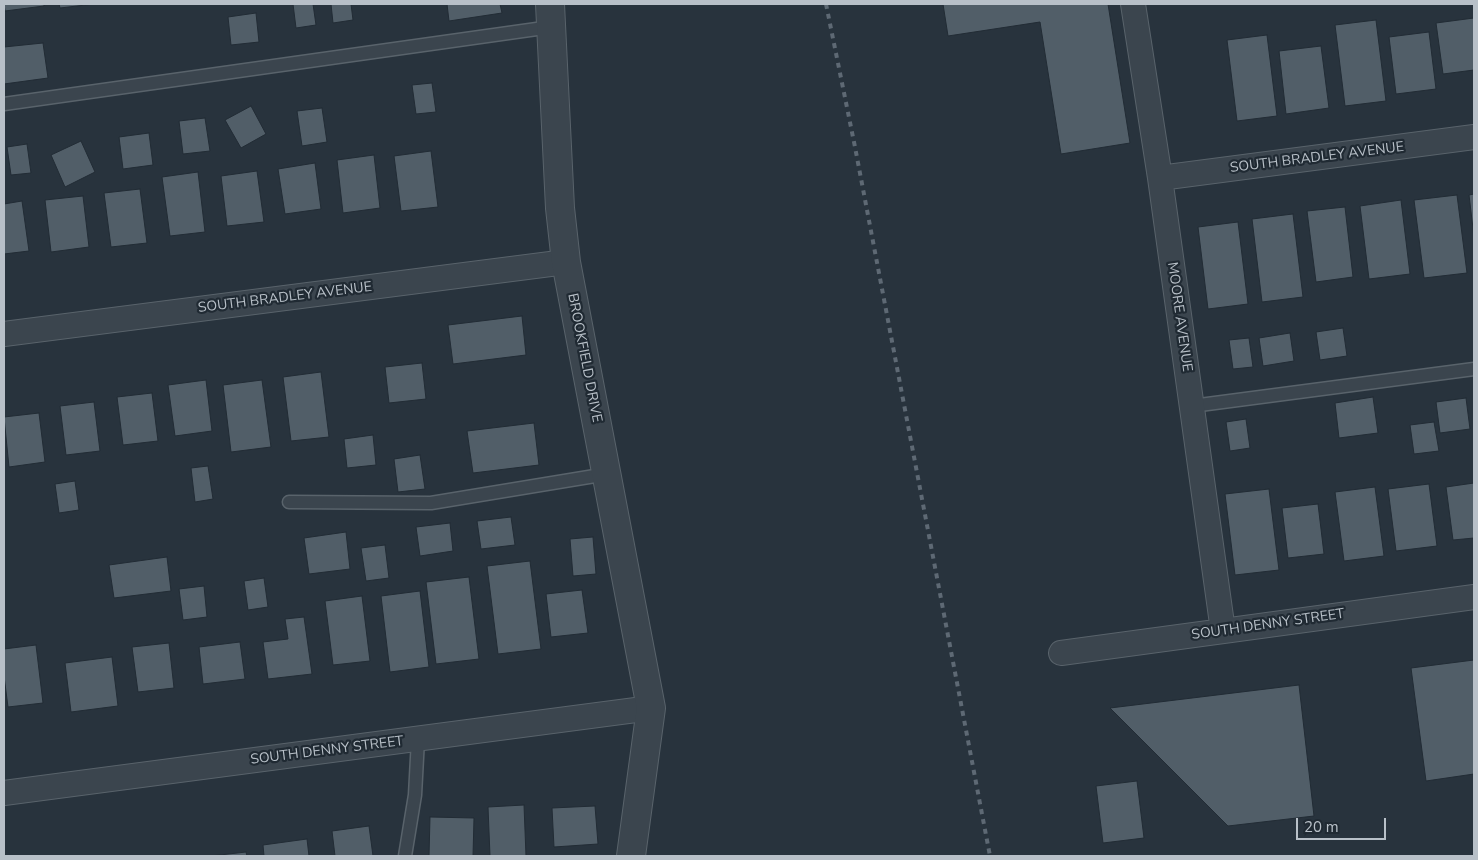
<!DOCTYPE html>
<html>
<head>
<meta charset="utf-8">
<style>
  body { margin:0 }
  #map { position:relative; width:1478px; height:860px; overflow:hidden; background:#28333d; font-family:"Nunito Sans",sans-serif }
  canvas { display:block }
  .frame { position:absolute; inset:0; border:5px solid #b8c0c8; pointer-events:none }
  .scale { position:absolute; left:1296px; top:818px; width:90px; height:22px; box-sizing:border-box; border:2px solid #b8c0c8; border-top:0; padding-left:6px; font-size:15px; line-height:18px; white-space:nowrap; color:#b8c0c8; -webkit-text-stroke:4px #202a33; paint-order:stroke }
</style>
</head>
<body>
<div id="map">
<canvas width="1478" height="860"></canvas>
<div class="frame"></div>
<div class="scale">20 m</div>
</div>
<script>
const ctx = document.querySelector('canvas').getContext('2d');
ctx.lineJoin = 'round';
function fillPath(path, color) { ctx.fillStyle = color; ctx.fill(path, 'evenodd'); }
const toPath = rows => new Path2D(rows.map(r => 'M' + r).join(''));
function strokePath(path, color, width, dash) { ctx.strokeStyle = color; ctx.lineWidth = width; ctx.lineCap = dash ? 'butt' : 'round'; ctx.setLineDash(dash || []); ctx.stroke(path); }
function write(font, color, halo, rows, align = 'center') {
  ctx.font = font + ' "Nunito Sans",sans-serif'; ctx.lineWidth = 4.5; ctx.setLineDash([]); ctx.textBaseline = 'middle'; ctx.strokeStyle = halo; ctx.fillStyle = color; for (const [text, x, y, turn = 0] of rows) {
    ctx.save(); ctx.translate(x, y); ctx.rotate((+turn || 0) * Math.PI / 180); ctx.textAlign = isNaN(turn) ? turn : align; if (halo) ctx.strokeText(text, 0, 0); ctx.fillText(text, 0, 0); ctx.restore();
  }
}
const building = toPath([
  [4,4,44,4,44,6,5,11,4,4],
  [59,4,94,4,60,8,59,4],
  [293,4,313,4,316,25,296,28,293,4],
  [331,4,351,4,353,20,333,23,331,4],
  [447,4,500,4,502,13,449,21,447,4],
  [943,4,1108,4,1130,143,1061,154,1040,22,948,36,943,4],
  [256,13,259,42,231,45,228,17,256,13],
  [1474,18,1474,70,1443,74,1436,23,1474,18],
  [1376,20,1386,101,1345,106,1335,25,1376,20],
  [1429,32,1436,89,1396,94,1389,37,1429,32],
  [1267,35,1277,116,1237,121,1227,40,1267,35],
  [43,43,48,78,4,84,4,47,43,43],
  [1321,46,1329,108,1286,114,1279,51,1321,46],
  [432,83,436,112,416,114,412,85,432,83],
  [251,106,266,134,241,148,225,120,251,106],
  [322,108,327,142,302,146,297,111,322,108],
  [205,118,210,151,183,154,179,121,205,118],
  [149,133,153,165,123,169,119,137,149,133],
  [81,141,95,172,65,187,51,155,81,141],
  [27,144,31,173,11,175,7,147,27,144],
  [431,151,438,207,401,211,394,156,431,151],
  [374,155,380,208,343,213,337,160,374,155],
  [315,163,321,209,285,214,278,169,315,163],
  [257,171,264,222,227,226,221,176,257,171],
  [198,172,205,232,170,236,162,177,198,172],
  [140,189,147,243,111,247,104,193,140,189],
  [1474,194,1474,237,1469,195,1474,194],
  [1457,195,1467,273,1424,278,1414,200,1457,195],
  [83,196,89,247,51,252,45,200,83,196],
  [1401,200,1410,274,1369,279,1360,206,1401,200],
  [22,201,29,251,4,254,4,204,22,201],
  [1345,207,1353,277,1316,282,1307,211,1345,207],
  [1293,214,1303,297,1262,302,1252,219,1293,214],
  [1238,222,1248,304,1208,309,1198,227,1238,222],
  [522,316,526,355,453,364,448,325,522,316],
  [1343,328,1347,356,1320,360,1316,332,1343,328],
  [1290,333,1294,361,1263,366,1259,338,1290,333],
  [1249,338,1253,367,1233,369,1229,340,1249,338],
  [422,363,426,399,389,403,385,367,422,363],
  [321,372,329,437,291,441,283,377,321,372],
  [206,380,212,431,175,436,168,385,206,380],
  [262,380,271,447,231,452,223,385,262,380],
  [152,393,158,441,123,445,117,397,152,393],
  [1373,397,1378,433,1339,438,1335,403,1373,397],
  [1466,398,1470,429,1440,433,1436,402,1466,398],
  [94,402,100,451,66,455,60,406,94,402],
  [39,413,45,462,9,467,4,417,39,413],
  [1246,419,1250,448,1230,451,1226,422,1246,419],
  [1434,422,1439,451,1414,454,1410,425,1434,422],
  [534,423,539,465,473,473,467,431,534,423],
  [373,435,376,465,347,468,344,439,373,435],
  [420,455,425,489,398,492,394,459,420,455],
  [208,466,213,499,195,502,191,468,208,466],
  [75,481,79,510,59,513,55,484,75,481],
  [1474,483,1474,538,1453,540,1446,487,1474,483],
  [1429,484,1437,546,1396,551,1388,489,1429,484],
  [1375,487,1384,556,1344,561,1335,492,1375,487],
  [1269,489,1279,570,1235,575,1225,494,1269,489],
  [1318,504,1324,554,1288,558,1282,508,1318,504],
  [511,517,515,545,481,549,477,521,511,517],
  [450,523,453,551,420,556,416,527,450,523],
  [346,532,350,569,309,574,304,538,346,532],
  [593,537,596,574,573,576,570,539,593,537],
  [385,545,389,578,366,581,361,548,385,545],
  [167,557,171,591,114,598,109,565,167,557],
  [530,561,541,649,498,654,487,566,530,561],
  [469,577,479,659,436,664,426,582,469,577],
  [264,578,268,607,248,610,244,581,264,578],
  [204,586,207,617,183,620,179,589,204,586],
  [582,590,588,633,551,637,546,594,582,590],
  [420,591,429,667,390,672,381,596,420,591],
  [362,596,370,661,333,665,325,601,362,596],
  [304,617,312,674,268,679,263,642,288,639,285,619,304,617],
  [240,642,245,679,203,684,199,647,240,642],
  [169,643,174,688,138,692,132,647,169,643],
  [36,645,43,703,8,707,4,676,4,649,36,645],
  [112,657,118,706,71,712,65,663,112,657],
  [1474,660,1474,774,1426,781,1411,668,1474,660],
  [1299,685,1314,816,1228,826,1110,708,1299,685],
  [1137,781,1144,838,1103,843,1096,786,1137,781],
  [524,805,526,856,490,856,488,807,524,805],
  [595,806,598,844,554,847,552,808,595,806],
  [430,817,474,818,473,856,429,856,430,817],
  [369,826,373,856,335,856,332,831,369,826],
  [307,839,309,856,264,856,263,845,307,839],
  [246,852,247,856,211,856,246,852]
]);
fillPath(building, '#515e68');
strokePath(building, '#222c35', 1);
const service = toPath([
  [4,104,551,27],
  [1192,406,1474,369],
  [289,502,431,503,607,474],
  [405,856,415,795,418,739]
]);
const minor = toPath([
  [1133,4,1160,178,1223,631],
  [1160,178,1474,137],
  [4,334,566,262],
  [1061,653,1474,597],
  [4,793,651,708]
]);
const tertiary = toPath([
  [550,4,560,208,566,262,651,708,631,856]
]);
strokePath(service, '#59636b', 15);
strokePath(minor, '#59636b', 26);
strokePath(tertiary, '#59636b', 30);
strokePath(service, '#3b454e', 12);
strokePath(minor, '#3b454e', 24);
strokePath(tertiary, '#3b454e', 28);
strokePath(toPath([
  [826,4,855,147,990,856]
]), '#5e6974', 4, [5, 5]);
write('14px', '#b8c0c8', '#202a33', [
  ["SOUTH BRADLEY AVENUE",1317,158,-7],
  ["SOUTH BRADLEY AVENUE",285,298,-7],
  ["MOORE AVENUE",1179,317,82],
  ["BROOKFIELD DRIVE",584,358,79],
  ["SOUTH DENNY STREET",1268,625,-8],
  ["SOUTH DENNY STREET",327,751,-7]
]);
</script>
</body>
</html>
